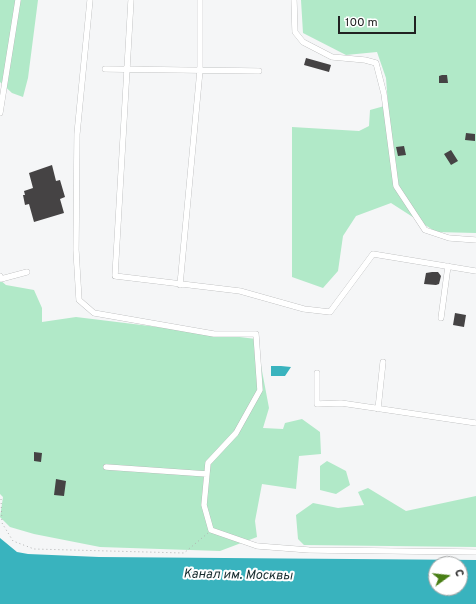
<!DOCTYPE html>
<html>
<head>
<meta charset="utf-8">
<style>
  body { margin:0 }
  #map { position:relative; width:476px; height:604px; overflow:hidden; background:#f5f6f7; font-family:Overpass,sans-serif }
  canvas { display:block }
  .north { position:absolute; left:428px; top:556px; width:40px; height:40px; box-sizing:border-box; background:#fff; border:1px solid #a6a7a7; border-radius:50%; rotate:75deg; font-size:11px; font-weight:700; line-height:16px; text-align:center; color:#212222 }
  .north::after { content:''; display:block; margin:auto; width:14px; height:18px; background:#487e14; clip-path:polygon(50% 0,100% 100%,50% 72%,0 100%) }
  .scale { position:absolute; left:338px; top:16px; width:78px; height:18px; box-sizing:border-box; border:2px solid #212222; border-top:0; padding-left:5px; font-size:12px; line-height:14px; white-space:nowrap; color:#212222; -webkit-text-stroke:3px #fff; paint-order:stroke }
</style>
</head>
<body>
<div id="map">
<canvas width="476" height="604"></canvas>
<div class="north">С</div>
<div class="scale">100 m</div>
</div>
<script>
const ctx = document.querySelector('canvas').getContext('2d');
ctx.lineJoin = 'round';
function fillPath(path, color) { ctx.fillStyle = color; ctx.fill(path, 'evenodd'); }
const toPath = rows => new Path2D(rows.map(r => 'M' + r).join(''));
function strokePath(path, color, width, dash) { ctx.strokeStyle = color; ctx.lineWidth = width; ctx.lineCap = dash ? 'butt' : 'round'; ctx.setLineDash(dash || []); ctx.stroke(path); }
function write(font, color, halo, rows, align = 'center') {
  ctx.font = font + ' Overpass,sans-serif'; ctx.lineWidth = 4; ctx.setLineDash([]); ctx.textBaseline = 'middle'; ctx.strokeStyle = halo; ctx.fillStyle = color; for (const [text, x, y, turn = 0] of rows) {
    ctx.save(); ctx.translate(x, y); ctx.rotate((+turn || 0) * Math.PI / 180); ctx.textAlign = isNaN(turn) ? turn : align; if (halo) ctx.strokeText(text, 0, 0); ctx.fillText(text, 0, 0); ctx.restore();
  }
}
fillPath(toPath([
  [0,0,38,0,28,78,23,97,12,93,0,82],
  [301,0,476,0,476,233,436,232,391,203,356,216,343,236,338,271,323,288,292,277,292,127,359,131,369,126,370,110,388,105,386,78,377,52,346,55,303,33],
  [0,280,6,285,34,290,42,308,42,322,76,317,256,339,269,408,263,428,283,429,285,423,302,419,320,432,321,454,299,456,296,489,262,484,255,521,257,537,220,551,100,547,34,534,10,527,0,517,3,497,0,494],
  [327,461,346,471,350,485,336,494,320,490,320,466],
  [368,488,406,511,476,496,476,547,304,545,298,539,296,515,313,503,338,508,364,505,358,492]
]), '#b1e9c8');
fillPath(toPath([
  [271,366,281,366,291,367,285,376,271,376],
  [0,538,17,552,28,554,99,557,476,560,476,604,0,604],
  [436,564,460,564,460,588,436,588]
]), '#39b3be');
fillPath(toPath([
  [306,58,331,65,329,72,304,65],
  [442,75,447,75,448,83,439,83,439,76],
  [466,133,475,134,475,141,465,140],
  [404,146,406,155,398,156,396,147],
  [451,150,458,161,451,165,444,154],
  [52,165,56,181,60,180,65,197,60,199,64,213,34,222,29,204,25,205,23,195,25,195,24,191,33,188,29,173],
  [432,272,438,272,441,276,439,284,436,285,424,284,426,273],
  [455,313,466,315,464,327,453,325],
  [34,452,42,453,41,462,34,461],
  [56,479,66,481,64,496,54,495]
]), '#454344');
const minor = toPath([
  [90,0,77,134,76,250,79,300,94,313,214,334,256,334,260,390,236,433,208,463,204,505,211,530,257,546,309,550,476,552],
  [131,0,115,276,240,291,304,309,330,312,373,254,476,271],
  [294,0,295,32,303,42,332,57,365,60,376,63,384,94,396,186,425,230,449,238,476,240],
  [105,69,259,71],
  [0,113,18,0],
  [0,276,1,279,27,272],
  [180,285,200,70,200,0],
  [441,318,448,266],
  [317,373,317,404,341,403,476,423],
  [378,409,383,362],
  [106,467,207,474]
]);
strokePath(minor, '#aaabac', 6);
strokePath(toPath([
  [1,499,2,523,13,541,34,549,184,553,208,533]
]), '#b0b1b1', 1, [1, 3]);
strokePath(minor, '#fff', 5.5);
write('italic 13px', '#182d2f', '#fff', [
  ["Канал им. Москвы",238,576,1]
]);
</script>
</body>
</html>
